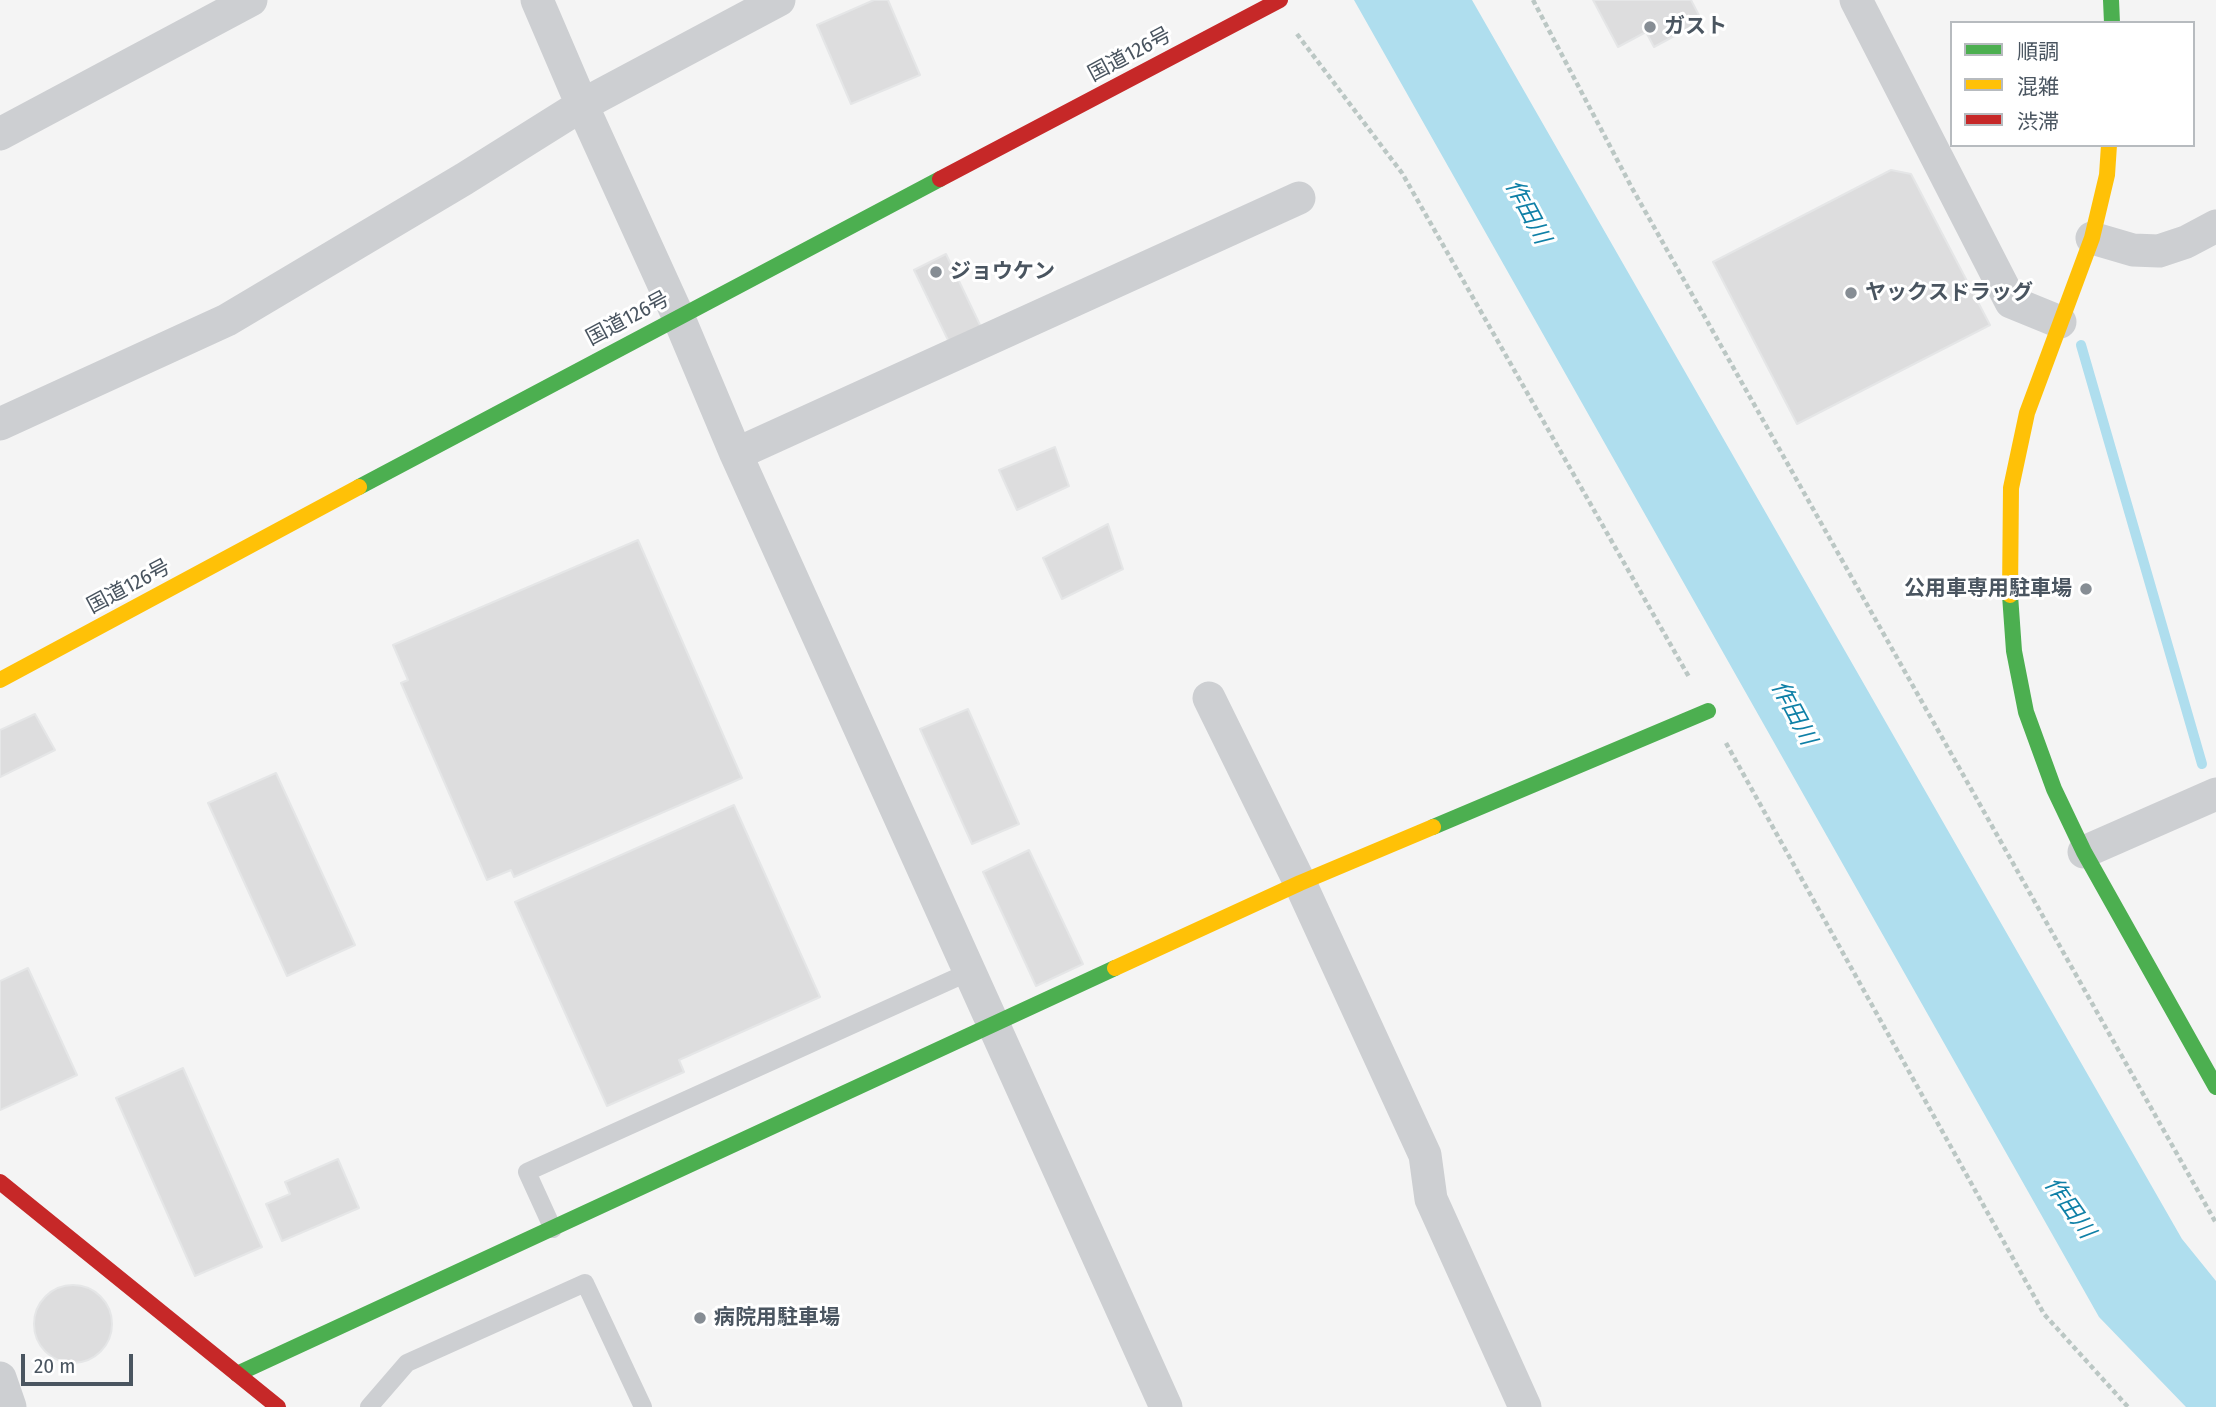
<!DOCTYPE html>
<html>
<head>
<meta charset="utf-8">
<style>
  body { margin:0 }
  #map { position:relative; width:2216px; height:1407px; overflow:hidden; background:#f4f4f4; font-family:"Fira Sans Condensed","Noto Sans JP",sans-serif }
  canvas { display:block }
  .legend { position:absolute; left:1950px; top:21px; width:245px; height:126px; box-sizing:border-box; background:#fff; border:2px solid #b7bbbf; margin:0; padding:9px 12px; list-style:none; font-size:21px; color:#4a5560 }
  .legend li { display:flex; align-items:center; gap:14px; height:35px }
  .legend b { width:35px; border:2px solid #b7bbbf }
  .scale { position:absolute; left:21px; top:1354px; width:112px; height:32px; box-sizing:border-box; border:4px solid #4a5560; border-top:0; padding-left:9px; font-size:21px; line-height:24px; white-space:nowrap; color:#4a5560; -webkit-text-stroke:5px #fff; paint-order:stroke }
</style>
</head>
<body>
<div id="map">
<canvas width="2216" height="1407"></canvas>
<ul class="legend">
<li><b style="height:9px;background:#4caf50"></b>順調</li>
<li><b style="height:9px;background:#ffc107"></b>混雑</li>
<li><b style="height:9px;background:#c62828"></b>渋滞</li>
</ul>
<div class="scale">20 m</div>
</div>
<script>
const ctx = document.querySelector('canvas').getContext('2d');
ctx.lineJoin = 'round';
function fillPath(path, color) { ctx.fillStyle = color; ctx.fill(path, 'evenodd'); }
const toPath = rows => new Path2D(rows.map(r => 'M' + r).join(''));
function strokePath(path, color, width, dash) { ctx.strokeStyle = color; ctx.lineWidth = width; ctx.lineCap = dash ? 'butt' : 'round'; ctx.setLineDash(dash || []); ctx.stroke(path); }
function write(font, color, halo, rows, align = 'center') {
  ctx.font = font + ' "Fira Sans Condensed","Noto Sans JP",sans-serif'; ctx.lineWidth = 6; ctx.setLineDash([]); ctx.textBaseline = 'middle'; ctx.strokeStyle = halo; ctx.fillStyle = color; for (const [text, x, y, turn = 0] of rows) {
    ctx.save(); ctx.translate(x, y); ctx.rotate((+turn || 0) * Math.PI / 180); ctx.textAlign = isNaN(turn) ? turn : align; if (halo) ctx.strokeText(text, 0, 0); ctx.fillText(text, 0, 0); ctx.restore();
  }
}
fillPath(toPath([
  [1354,0,1472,0,2182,1239,2216,1281,2216,1407,2186,1407,2099,1317]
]), '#afdeee');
strokePath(toPath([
  [2081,345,2202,764]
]), '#afdeee', 10);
const building = toPath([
  [874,0,888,0,920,75,851,104,817,25,874,0],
  [1593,0,1691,0,1702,21,1654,47,1646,32,1618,47,1593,0],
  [1891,170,1911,174,1990,325,1797,424,1713,262,1891,170],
  [946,254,981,327,949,342,914,270,946,254],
  [1055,447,1069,486,1017,510,999,470,1055,447],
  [1108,524,1123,569,1062,599,1043,558,1108,524],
  [638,540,742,778,514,877,511,870,487,880,401,683,408,680,393,645,638,540],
  [968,709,1019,824,972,844,920,729,968,709],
  [35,714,55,750,0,777,0,730,35,714],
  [276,773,355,945,287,976,208,803,276,773],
  [734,805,820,997,679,1060,684,1072,607,1106,515,902,734,805],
  [1029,850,1083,964,1036,986,983,872,1029,850],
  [28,968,77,1075,0,1110,0,981,28,968],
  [183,1068,262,1247,195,1276,116,1098,183,1068],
  [338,1159,359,1208,282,1241,266,1204,290,1194,285,1182,338,1159],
  '34 1324a39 39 0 1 1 78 0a39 39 0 1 1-78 0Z'
]);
fillPath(building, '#ddddde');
strokePath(building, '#e5e6e7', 2);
strokePath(toPath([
  [1533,0,1632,188,2216,1223],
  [1297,34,1402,173,1689,677],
  [1726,743,2044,1314,2128,1407]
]), '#bbc7c4', 4.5, [5, 3.5]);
strokePath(toPath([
  [553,1229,527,1172,969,972],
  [369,1407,407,1363,585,1283,643,1407]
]), '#cdcfd2', 18);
strokePath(toPath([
  [537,0,582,105,678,316,736,454,1166,1407],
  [1856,0,2011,302,2060,322],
  [0,134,251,0],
  [2092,238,2133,250,2159,251,2186,242,2216,226],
  [0,424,227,320,464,179,582,105,779,0],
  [736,454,1299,198],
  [1209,698,1300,883,1425,1155,1431,1199,1525,1407],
  [2084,852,2216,794],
  [0,1378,10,1407]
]), '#cdcfd2', 33);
strokePath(toPath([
  [2111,0,2112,23],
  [359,487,940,179],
  [2010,595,2014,651,2026,712,2054,789,2084,852,2216,1087],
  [1433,827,1708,711],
  [237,1374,1115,968]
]), '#4caf50', 16);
strokePath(toPath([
  [2010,595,2011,488,2027,413,2092,238,2107,175,2109,145],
  [0,680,359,487],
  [1115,968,1300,883,1433,827]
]), '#ffc107', 16);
strokePath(toPath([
  [940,179,1280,0],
  [0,1182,278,1407]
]), '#c62828', 16);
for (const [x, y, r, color] of [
  [1650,27,7,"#868d94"],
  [936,272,7,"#868d94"],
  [1851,293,7,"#868d94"],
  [2086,589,7,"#868d94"],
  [700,1318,7,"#868d94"]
]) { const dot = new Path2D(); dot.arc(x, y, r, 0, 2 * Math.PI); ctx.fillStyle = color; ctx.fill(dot); strokePath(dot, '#fff', 2.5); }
write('bold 21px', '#4a5560', '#fff', [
  ["ガスト",1664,27],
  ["ジョウケン",950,272],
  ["ヤックスドラッグ",1865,293],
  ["公用車専用駐車場",2072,589,"right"],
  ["病院用駐車場",714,1318]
], 'left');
write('21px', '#4a5560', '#fff', [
  ["国道126号",1130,55,-28],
  ["国道126号",628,319,-28],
  ["国道126号",129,587,-28]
]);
write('italic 23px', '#0f80a7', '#fff', [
  ["作田川",1527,212,62],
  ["作田川",1793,713,62],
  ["作田川",2069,1208,55]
]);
</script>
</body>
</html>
